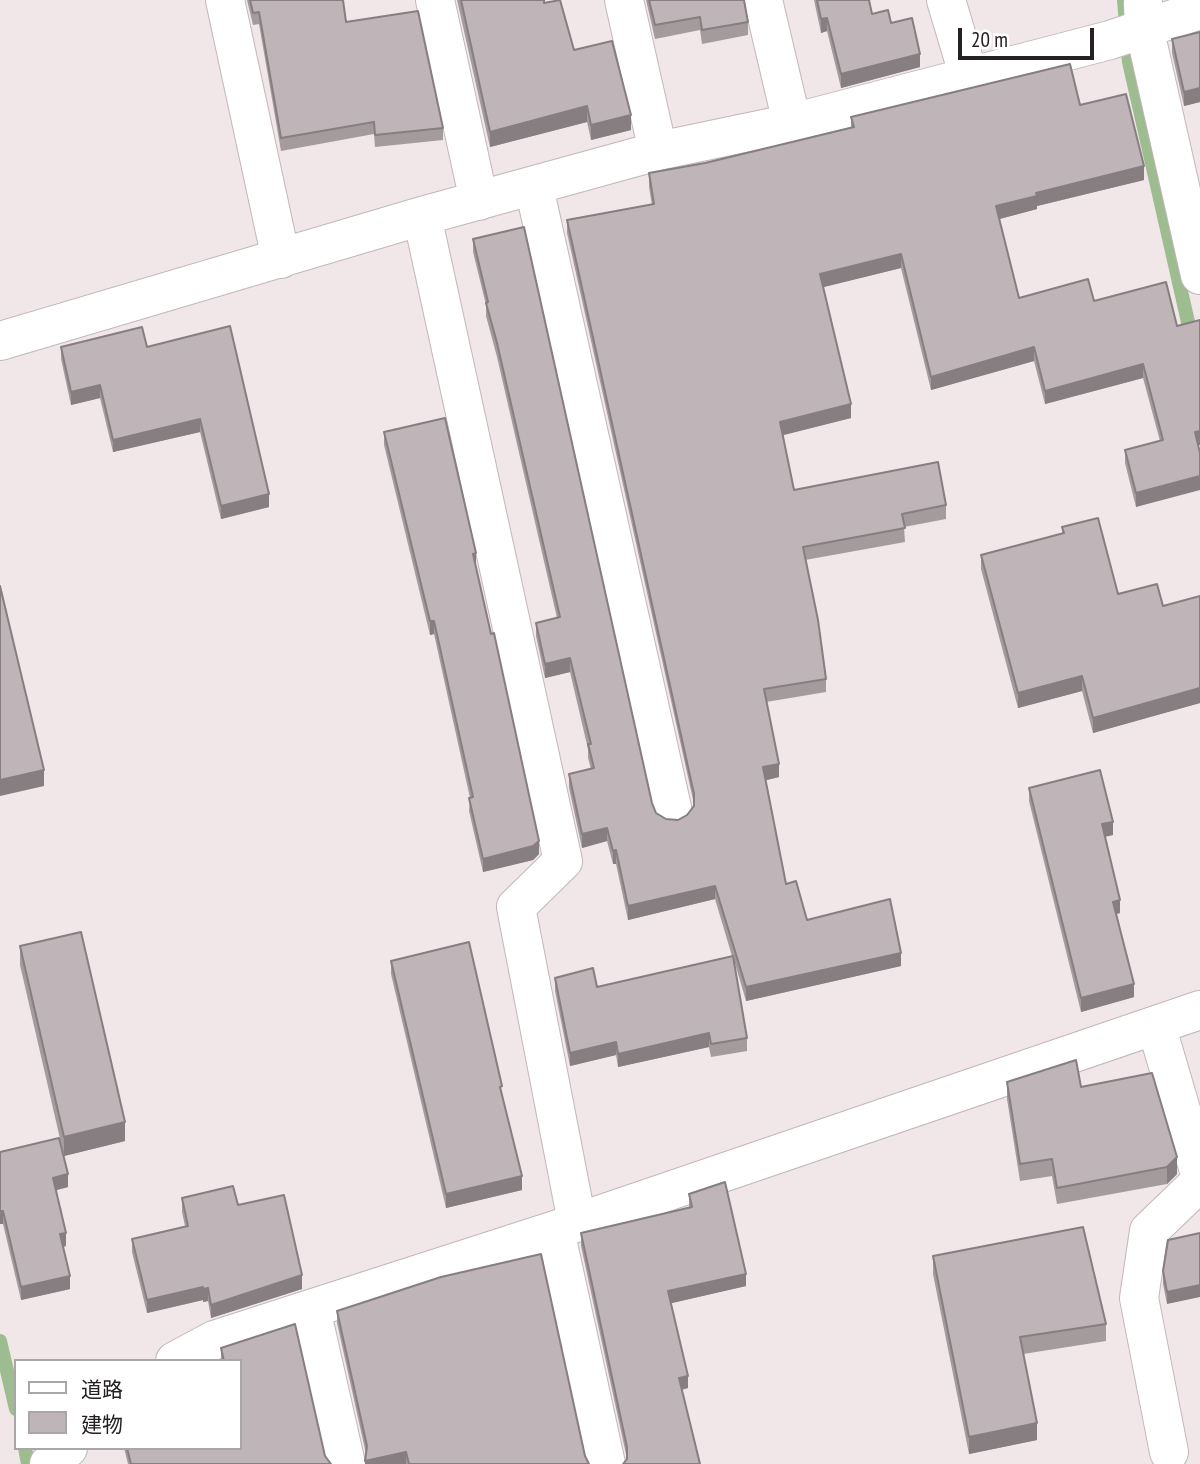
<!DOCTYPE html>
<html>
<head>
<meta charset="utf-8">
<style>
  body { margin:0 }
  #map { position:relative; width:1200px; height:1464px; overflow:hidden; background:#f1e6e8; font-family:"PT Sans Narrow","Noto Sans JP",sans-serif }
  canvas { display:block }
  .legend { position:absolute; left:14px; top:1359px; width:228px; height:91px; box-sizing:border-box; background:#fff; border:2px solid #a8a6a7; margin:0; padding:9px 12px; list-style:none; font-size:21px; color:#252122 }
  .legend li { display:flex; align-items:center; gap:14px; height:35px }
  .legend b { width:35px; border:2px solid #a8a6a7 }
  .scale { position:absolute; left:958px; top:28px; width:136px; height:32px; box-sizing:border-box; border:4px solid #252122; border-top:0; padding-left:9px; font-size:21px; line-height:24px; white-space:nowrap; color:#252122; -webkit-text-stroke:5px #fff; paint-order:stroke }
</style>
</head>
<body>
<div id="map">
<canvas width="1200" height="1464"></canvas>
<ul class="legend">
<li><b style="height:9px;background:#fff"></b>道路</li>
<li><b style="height:19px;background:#bfb4b7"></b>建物</li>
</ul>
<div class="scale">20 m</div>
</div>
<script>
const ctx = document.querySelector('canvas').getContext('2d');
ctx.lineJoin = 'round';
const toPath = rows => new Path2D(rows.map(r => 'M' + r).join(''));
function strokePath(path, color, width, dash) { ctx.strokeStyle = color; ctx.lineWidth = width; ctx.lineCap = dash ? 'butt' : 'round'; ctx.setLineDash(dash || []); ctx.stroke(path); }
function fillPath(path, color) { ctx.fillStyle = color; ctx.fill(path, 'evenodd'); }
strokePath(toPath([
  [1124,0,1129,62,1200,375],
  [0,1341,16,1409],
  [25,1448,28,1464]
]), '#9dbc90', 14);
const minor = toPath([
  [225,0,281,259],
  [435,0,479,201],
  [624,0,658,151],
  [763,0,792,123],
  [946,0,969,77],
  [1143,3,1144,27,1200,275],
  [534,187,673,812],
  [422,216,563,861,516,907,577,1222],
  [0,341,422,216,658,151,792,123,1110,40,1200,10],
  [1156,1025,1200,1174],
  [555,1230,606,1464],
  [311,1309,346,1464],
  [175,1361,214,1340,555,1230,1200,1010],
  [1169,1452,1139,1298,1149,1231,1200,1182],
  [49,1464,68,1448]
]);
strokePath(minor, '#c2b7b9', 40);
strokePath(minor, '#fff', 38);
fillPath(toPath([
  [247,0,343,0,346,22,443,128,443,140,375,147,374,134,281,151,259,24,253,25],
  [457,0,544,0,544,3,574,50,631,130,591,140,587,122,490,147],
  [646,0,744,0,748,22,748,35,702,44,700,30,655,39],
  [814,0,869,0,872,14,891,23,920,67,841,88,827,31,821,33],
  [1200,32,1200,102,1184,106,1172,53,1172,39],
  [1080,105,1144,180,1037,206,1037,209,999,219,1019,298,1094,301,1177,326,1200,320,1200,445,1198,445,1136,507,1125,463,1125,450,1160,441,1143,378,1045,404,1034,361,931,390,901,268,823,287,851,418,782,435,794,490,946,505,946,519,904,527,905,542,805,560,826,679,826,692,766,702,779,777,766,780,786,884,807,920,901,966,746,1001,734,960,747,1038,747,1051,711,1057,709,1047,618,1067,616,1055,570,1066,555,991,555,978,597,987,732,956,715,899,628,920,616,864,613,864,607,841,582,848,569,788,569,774,591,769,588,758,588,749,570,672,545,678,536,636,536,623,557,618,497,357,486,316,486,305,473,252,473,239,652,803,656,813,666,819,678,820,687,815,694,804,567,233,567,220,652,205,649,187,649,173,705,163,851,127,851,117],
  [61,347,147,347,269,507,221,519,200,432,113,452,100,398,71,405,61,359],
  [384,432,476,566,539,854,533,860,483,872,469,811,470,798,434,634,430,635,384,445],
  [1062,527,1118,594,1163,606,1200,596,1200,703,1093,733,1082,691,1018,708,981,569,981,555,1062,533],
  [1029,788,1113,835,1105,837,1120,913,1116,914,1134,997,1081,1012,1029,801],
  [20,946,125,1141,64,1156,20,965],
  [391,961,502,1095,522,1190,446,1208,391,974],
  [1007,1082,1081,1087,1177,1174,1167,1184,1057,1204,1052,1176,1020,1181,1007,1099],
  [0,1152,68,1187,56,1190,66,1246,63,1247,70,1289,21,1300,3,1224],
  [689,1194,746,1286,671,1303,688,1388,682,1390,627,1459,581,1246,581,1233,689,1207],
  [182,1198,238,1205,302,1289,211,1318,208,1301,203,1302,203,1300,147,1313,132,1252,132,1239,185,1226,182,1212],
  [1200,1233,1167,1304,1163,1284,1163,1271],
  [933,1256,1106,1324,1106,1341,1023,1354,1037,1440,969,1454,933,1274],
  [337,1311,585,1456,589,1464,365,1464,366,1454,337,1323],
  [295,1324,325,1456,331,1464,128,1464,124,1448,240,1448,240,1361,221,1361,221,1348]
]), '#a49b9d');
fillPath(toPath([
  [827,18,827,31,821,33,821,19],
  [920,54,920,67,841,88,841,74],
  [1200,88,1200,102,1184,106,1184,92],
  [587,106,587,122,490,147,490,132],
  [631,115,631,130,591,140,591,125],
  [1144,166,1144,180,1037,206,1037,209,996,220,996,206,1036,193],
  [901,254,901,268,820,288,820,274],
  [1034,347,1034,361,931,390,931,377],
  [1143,364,1143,378,1045,404,1045,391],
  [100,385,100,398,71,405,71,392],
  [851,404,851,418,780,436,780,422],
  [200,419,200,432,113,452,113,440],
  [1200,431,1200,445,1195,446,1195,432],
  [1200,476,1200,490,1136,507,1136,493],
  [269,494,269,507,221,519,221,506],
  [476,553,476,566,473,554],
  [430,621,434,621,434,634,430,635],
  [570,658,570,672,545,678,545,664],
  [1082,676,1082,691,1018,708,1018,693],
  [1200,688,1200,703,1093,733,1093,718],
  [779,764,779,777,763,781,763,767],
  [44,770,44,786,0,796,0,780],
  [1113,822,1113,835,1102,837,1102,824],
  [607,828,607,841,582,848,582,834],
  [539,841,539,854,533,860,483,872,483,859],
  [616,850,616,864,613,864,613,851],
  [715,886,715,899,628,920,628,906],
  [1120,900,1120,913,1113,915,1113,902],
  [901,953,901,966,746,1001,746,987],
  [1134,984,1134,997,1081,1012,1081,998],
  [709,1033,709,1047,618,1067,618,1054],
  [616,1042,616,1055,570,1066,570,1053],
  [125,1122,125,1141,64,1156,64,1137],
  [1177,1157,1177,1174,1167,1184,1167,1167],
  [68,1174,68,1187,53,1191,53,1178],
  [522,1176,522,1190,446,1208,446,1194],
  [0,1211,3,1211,3,1224,0,1224],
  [66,1233,66,1246,60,1247,60,1234],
  [746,1274,746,1286,668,1304,668,1291],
  [302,1275,302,1289,211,1318,211,1305],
  [70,1276,70,1289,21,1300,21,1287],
  [1200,1285,1200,1297,1167,1304,1167,1292],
  [203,1287,203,1300,147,1313,147,1300],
  [208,1288,208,1301,203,1302,203,1289],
  [688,1376,688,1388,679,1390,679,1378],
  [1037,1423,1037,1440,969,1454,969,1437],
  [406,1452,406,1464,365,1464,365,1461]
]), '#867e80');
const building = toPath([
  [250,0,343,0,346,22,418,11,443,128,375,135,374,122,281,138,259,12,253,13,250,0],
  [461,0,544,0,544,3,560,0,574,50,612,41,631,115,591,125,587,106,490,132,461,0],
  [649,0,744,0,748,22,702,30,700,17,655,25,649,0],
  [817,0,869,0,872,14,888,10,891,23,912,18,920,54,841,74,827,18,821,19,817,0],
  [1200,32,1200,88,1184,92,1172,39,1200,32],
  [1070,64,1080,105,1126,94,1144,166,1036,193,1037,196,996,206,1019,298,1088,279,1094,301,1166,282,1177,326,1200,320,1200,431,1195,432,1200,453,1200,476,1136,493,1125,450,1163,440,1143,364,1045,391,1034,347,931,377,901,254,820,274,851,404,780,422,794,490,938,462,946,505,902,514,905,528,803,547,818,620,826,679,764,689,779,764,763,767,786,884,796,881,807,920,890,899,901,953,746,987,715,886,628,906,616,850,613,851,607,828,582,834,569,774,594,768,588,744,591,744,570,658,545,664,536,623,560,617,497,343,486,303,488,302,473,239,524,227,652,803,656,813,666,819,678,820,687,815,694,806,694,794,567,220,654,204,649,173,705,163,854,127,851,117,1070,64],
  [230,326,269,494,221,506,200,419,113,440,100,385,71,392,61,347,142,327,147,347,230,326],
  [445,418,476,553,473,554,491,634,494,633,539,841,533,846,483,859,469,798,473,797,434,621,430,621,384,432,445,418],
  [1098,518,1118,594,1157,584,1163,606,1200,596,1200,688,1093,718,1082,676,1018,693,981,555,1064,533,1062,527,1098,518],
  [0,586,44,770,0,780,0,586],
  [1100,770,1113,822,1102,824,1120,900,1113,902,1134,984,1081,998,1029,788,1100,770],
  [81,932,125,1122,64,1137,20,946,81,932],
  [469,942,502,1086,500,1087,522,1176,446,1194,391,961,469,942],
  [733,956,747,1038,711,1044,709,1033,618,1054,616,1042,570,1053,555,978,593,968,597,987,733,956],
  [1076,1060,1081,1087,1152,1073,1177,1157,1167,1167,1057,1188,1052,1159,1020,1164,1007,1082,1076,1060],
  [59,1138,68,1174,53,1178,66,1233,60,1234,70,1276,21,1287,3,1211,0,1211,0,1152,59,1138],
  [725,1182,746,1274,668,1291,688,1376,679,1378,700,1464,623,1464,627,1459,627,1447,581,1233,692,1207,689,1194,725,1182],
  [233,1186,238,1205,284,1195,302,1275,211,1305,208,1288,203,1289,203,1287,147,1300,132,1239,188,1226,182,1198,233,1186],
  [1083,1227,1106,1324,1020,1337,1037,1423,969,1437,933,1256,1083,1227],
  [1200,1233,1200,1285,1167,1292,1163,1271,1168,1240,1200,1233],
  [541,1254,585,1456,589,1464,409,1464,406,1452,365,1461,367,1446,337,1311,441,1277,541,1254],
  [295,1324,325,1456,331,1464,131,1464,127,1448,240,1448,240,1361,224,1361,221,1348,295,1324]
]);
fillPath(building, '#bfb4b7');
strokePath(building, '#867e80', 2);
</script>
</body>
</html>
